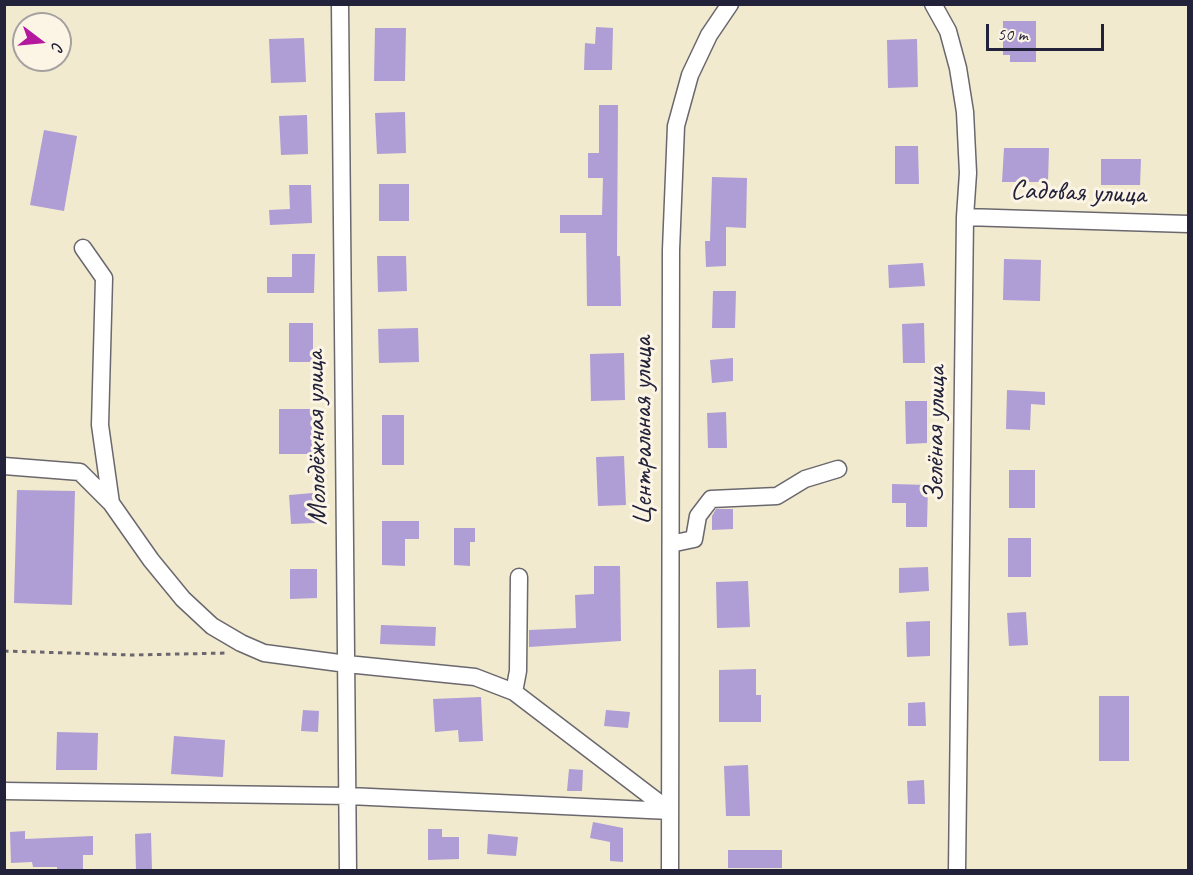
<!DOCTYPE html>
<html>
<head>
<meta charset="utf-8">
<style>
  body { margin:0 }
  #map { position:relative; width:1193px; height:875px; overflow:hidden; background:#f1eace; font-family:Caveat,sans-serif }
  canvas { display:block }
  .frame { position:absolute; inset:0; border:6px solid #22223b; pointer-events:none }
  .north { position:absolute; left:12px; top:12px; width:60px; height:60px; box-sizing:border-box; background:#fcf5e5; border:2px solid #a5a1a1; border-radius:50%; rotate:106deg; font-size:16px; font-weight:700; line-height:24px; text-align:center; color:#22223b }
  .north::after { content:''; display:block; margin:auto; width:21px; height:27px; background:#b5179e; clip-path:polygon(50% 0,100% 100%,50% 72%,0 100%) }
  .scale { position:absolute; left:986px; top:24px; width:118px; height:27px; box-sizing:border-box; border:3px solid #22223b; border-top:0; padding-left:8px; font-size:18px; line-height:21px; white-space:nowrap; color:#22223b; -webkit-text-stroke:4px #fcf5e5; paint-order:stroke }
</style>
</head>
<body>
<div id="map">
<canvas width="1193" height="875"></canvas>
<div class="frame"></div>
<div class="north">С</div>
<div class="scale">50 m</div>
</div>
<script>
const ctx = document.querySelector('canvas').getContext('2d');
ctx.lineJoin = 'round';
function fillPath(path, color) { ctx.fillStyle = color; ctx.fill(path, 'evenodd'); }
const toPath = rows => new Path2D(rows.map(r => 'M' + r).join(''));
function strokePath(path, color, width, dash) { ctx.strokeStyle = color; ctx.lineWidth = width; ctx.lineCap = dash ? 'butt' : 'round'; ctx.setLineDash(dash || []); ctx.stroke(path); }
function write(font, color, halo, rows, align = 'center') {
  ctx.font = font + ' Caveat,sans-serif'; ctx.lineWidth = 6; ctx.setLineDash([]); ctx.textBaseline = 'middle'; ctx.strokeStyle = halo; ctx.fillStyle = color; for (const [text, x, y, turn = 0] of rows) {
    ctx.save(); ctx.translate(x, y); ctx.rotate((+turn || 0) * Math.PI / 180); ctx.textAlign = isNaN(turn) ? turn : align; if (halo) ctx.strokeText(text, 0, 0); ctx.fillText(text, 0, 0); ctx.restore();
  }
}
fillPath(toPath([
  [1003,21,1036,21,1036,62,1010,62,1010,55,1003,55],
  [596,27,613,28,612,70,584,70,585,43,595,44],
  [375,28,406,28,405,81,374,81],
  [304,38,306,82,271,83,269,39],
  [917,39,918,87,888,88,887,40],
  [599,105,618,105,617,256,620,256,621,306,587,306,586,233,560,233,560,215,602,215,603,178,588,178,588,153,599,153],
  [405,112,406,153,377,154,375,113],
  [307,115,308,154,281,155,279,116],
  [44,130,77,136,64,211,30,205],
  [895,146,918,146,919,184,895,184],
  [1004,148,1049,148,1048,182,1002,182],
  [1101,159,1141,159,1140,185,1101,185],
  [712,177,747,178,746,228,726,227,726,266,706,267,705,241,710,241],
  [379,184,409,184,409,221,379,221],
  [289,185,311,185,312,223,270,225,269,210,290,209],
  [292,254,315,254,314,293,267,293,267,277,292,277],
  [377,256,406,256,407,291,378,292],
  [1004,259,1041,260,1040,301,1003,300],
  [923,263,925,286,889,288,888,265],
  [713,291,736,291,735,328,712,328],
  [289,323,313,323,313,362,289,362],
  [924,323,925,363,903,363,902,324],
  [418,328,419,362,379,363,378,329],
  [624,353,625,400,591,401,590,354],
  [733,358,733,381,712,383,710,360],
  [1007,390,1045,392,1045,405,1031,404,1030,430,1006,429],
  [905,401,927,401,927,443,906,444],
  [279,409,312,409,312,454,279,454],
  [726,412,727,448,708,448,707,413],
  [382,415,404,415,404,465,382,465],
  [624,456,626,505,598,506,596,457],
  [1009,470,1035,470,1035,508,1009,508],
  [892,484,928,485,927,527,906,527,906,503,892,503],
  [17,490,75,491,72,605,14,603],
  [313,493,315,523,291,524,289,495],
  [716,509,733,509,733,529,712,530,712,516],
  [382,521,419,521,419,539,405,539,405,566,382,565],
  [454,528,475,528,475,542,470,542,470,566,454,565],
  [1008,538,1031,538,1031,577,1008,577],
  [594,566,620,566,621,641,529,647,529,630,576,628,575,595,594,594],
  [928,567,929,591,899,593,899,568],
  [290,569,317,569,317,598,290,599],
  [748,581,750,627,717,628,716,582],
  [1026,612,1028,645,1009,646,1007,613],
  [930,621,930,656,907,657,906,622],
  [381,625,436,627,435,646,380,644],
  [756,669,756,695,761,695,761,722,719,722,719,670],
  [1099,696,1129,696,1129,761,1099,761],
  [481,697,483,741,459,742,458,730,435,732,433,699],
  [925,702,926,726,908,726,908,703],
  [303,710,319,711,318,732,301,731],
  [606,710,630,712,628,728,604,726],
  [57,732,98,733,97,770,56,770],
  [174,736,225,740,223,777,171,774],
  [748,765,750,816,726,816,724,766],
  [569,769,583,770,582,791,567,791],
  [924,780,925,804,908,804,907,781],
  [593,822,623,828,623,862,610,861,610,842,590,838],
  [428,829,442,829,442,837,459,837,459,859,428,860],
  [25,831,25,839,93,836,93,855,83,855,83,870,57,870,57,867,33,867,32,862,11,863,10,832],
  [151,833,152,870,136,870,135,834],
  [488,834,518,837,516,856,487,854],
  [728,850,782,850,782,868,728,868]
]), '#af9dd5');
const minor = toPath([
  [340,4,348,870],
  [933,4,948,31,958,68,965,112,968,173,965,217,957,870],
  [965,217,1188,224],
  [83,248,104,278,100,425,111,503],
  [4,466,80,472,111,503,151,560,183,599,212,626,241,643,264,653,347,664,475,677,514,692,670,811],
  [675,543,694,539,698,516,711,499,777,496,805,479,838,469],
  [514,692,518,671,519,577],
  [4,791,349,796,670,811],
  [670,870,671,250,676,126,690,75,709,35,730,4]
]);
strokePath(minor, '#6a686e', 19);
strokePath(toPath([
  [4,651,133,655,228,653]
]), '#6a686e', 3, [4.5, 4.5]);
strokePath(minor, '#fff', 16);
write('28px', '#22223b', '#fcf5e5', [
  ["Садовая улица",1078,193,2],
  ["Центральная улица",644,431,-90],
  ["Зелёная улица",936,434,-89],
  ["Молодёжная улица",317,438,-91]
]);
</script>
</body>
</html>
